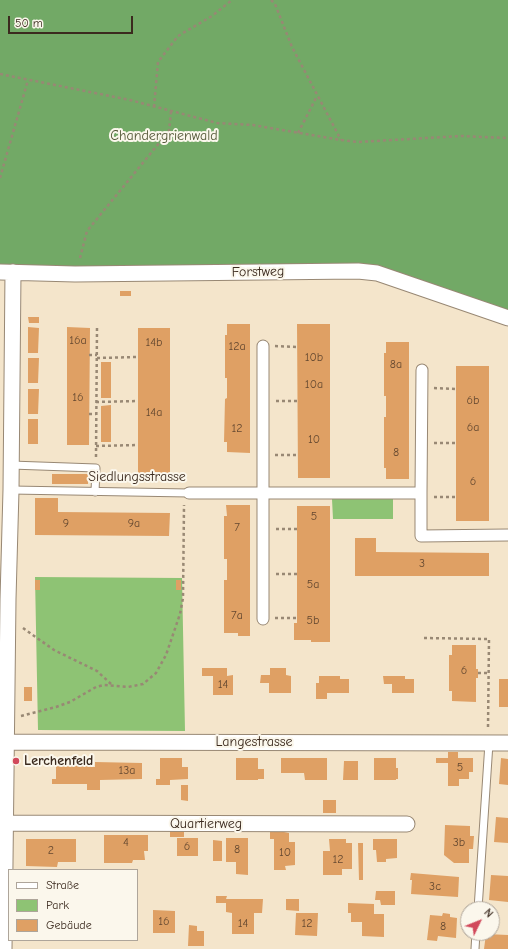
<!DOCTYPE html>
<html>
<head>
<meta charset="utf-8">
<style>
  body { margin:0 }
  #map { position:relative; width:508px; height:949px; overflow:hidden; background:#f4e5cb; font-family:"Comic Neue",sans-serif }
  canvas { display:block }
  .legend { position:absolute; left:8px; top:869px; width:130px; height:72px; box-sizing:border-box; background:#fbf7ec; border:1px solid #aea59a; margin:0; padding:5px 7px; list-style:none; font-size:12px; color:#3b2a1e }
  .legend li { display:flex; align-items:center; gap:8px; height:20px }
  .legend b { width:20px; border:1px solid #aea59a }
  .north { position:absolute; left:460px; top:901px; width:40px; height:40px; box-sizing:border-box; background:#fbf7ec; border:1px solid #aea59a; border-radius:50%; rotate:47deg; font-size:11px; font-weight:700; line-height:16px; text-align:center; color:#3b2a1e }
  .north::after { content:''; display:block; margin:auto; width:14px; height:18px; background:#d1495b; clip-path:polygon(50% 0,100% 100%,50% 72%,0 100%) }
  .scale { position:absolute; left:8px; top:16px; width:125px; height:18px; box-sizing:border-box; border:2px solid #3b2a1e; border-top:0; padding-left:5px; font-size:12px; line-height:14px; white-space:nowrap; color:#3b2a1e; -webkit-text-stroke:3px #fbf7ec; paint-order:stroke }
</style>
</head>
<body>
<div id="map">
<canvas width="508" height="949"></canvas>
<ul class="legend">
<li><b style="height:5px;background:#fff"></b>Straße</li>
<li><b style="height:11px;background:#8ec374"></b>Park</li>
<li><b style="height:11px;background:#dfa064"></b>Gebäude</li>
</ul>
<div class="north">N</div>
<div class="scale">50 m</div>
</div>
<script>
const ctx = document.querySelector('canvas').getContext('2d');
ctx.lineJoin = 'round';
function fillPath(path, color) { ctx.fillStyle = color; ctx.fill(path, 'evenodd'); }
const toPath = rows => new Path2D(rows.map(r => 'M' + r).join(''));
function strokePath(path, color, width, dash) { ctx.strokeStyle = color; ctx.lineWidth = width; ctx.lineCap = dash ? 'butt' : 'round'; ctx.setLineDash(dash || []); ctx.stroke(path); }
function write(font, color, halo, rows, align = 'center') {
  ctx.font = font + ' "Comic Neue",sans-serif'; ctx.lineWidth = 4; ctx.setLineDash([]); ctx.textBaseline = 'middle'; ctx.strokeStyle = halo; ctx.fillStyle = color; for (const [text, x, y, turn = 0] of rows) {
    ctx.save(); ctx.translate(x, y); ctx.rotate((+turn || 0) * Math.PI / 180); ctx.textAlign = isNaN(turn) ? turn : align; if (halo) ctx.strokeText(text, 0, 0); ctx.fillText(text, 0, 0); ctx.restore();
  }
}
fillPath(toPath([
  [332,499,393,499,393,519,333,519],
  [35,577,182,578,185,731,38,730]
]), '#8ec374');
fillPath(toPath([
  [0,0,508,0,508,318,377,273,0,272]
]), '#72a966');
fillPath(toPath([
  [120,291,131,291,131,296,120,296],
  [28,317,39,317,39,323,29,323],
  [227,324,250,324,250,453,227,452,227,442,224,442,225,399,227,398,227,378,225,378,225,335,227,335],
  [297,324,330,324,330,478,298,478],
  [28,327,39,328,38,353,28,353],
  [67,327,90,328,89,445,67,445],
  [138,328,170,328,170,477,138,477],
  [386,342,409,342,409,479,386,479,386,468,384,468,384,417,386,417,386,396,384,396,384,353,386,353],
  [28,358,39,358,38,383,28,383],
  [101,362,111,362,111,398,101,398],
  [456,366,489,366,489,521,456,521],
  [28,389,39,389,38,414,28,414],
  [111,405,111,442,101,442,101,406],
  [28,419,38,419,38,444,28,444],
  [52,474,88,474,88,484,52,484],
  [35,498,58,498,58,512,170,513,169,536,35,535],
  [226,505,250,505,250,636,238,636,238,633,224,633,224,580,227,580,227,559,224,559,224,516,227,516],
  [297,506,330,506,330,642,311,642,311,640,294,640,294,623,297,623],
  [355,538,376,538,376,552,489,553,489,576,355,576],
  [35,580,40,580,40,590,35,590],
  [176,580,181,580,181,590,176,590],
  [452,645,476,645,476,669,478,669,478,678,476,678,476,702,452,701,452,691,449,691,449,655,452,655],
  [202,668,227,668,227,676,233,675,233,695,213,695,213,676,202,676],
  [270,668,286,668,286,675,291,676,291,693,269,693,269,683,260,683,261,675,270,675],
  [319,676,340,676,340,679,349,679,349,693,327,693,327,699,316,699,316,683,319,683],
  [383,676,405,676,405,679,414,679,414,693,392,693,392,684,384,684],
  [499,679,508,679,508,707,499,707],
  [24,687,32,687,32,701,24,701],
  [448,752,458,752,458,758,473,758,473,772,469,772,469,779,459,779,459,786,448,786,448,763,436,763,436,758,448,758],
  [63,757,91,757,91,767,95,767,95,762,142,763,142,779,100,780,100,790,87,790,87,784,52,784,52,779,56,779,56,763,63,763],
  [160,758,182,758,182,767,188,767,188,779,170,780,170,785,156,785,156,779,160,779],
  [236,758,258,758,258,769,264,769,264,779,258,779,258,780,236,780],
  [281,758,327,758,327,780,305,780,304,773,281,773],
  [374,758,396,758,396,768,398,768,398,779,396,779,396,780,374,780],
  [501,758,508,759,508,785,499,784],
  [344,761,358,761,358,780,343,780],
  [181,785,188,785,188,801,181,800],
  [323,800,336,800,336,813,323,813],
  [496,817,508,818,508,843,494,842],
  [445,825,470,826,470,836,474,836,473,849,469,849,469,863,454,863,444,855],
  [170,829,184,830,184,837,170,837],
  [270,829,284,829,284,832,289,833,289,842,295,842,295,865,285,866,286,870,274,870,274,839,270,839],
  [104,835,148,835,148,851,144,851,145,860,133,860,132,863,104,863],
  [177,838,198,838,198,856,177,856],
  [226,838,248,838,248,875,236,874,236,862,226,862],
  [26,839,76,839,76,862,58,862,57,867,26,866],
  [329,839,346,839,346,843,352,843,352,869,342,869,342,875,323,875,323,851,330,851],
  [373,839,397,839,397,858,386,859,386,862,377,862,376,850,373,850],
  [213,840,222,841,222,861,213,861],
  [358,843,363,843,363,880,359,880],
  [411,873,459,877,458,897,411,894,412,880,410,880],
  [491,875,508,876,508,902,489,900],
  [376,891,395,891,395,905,381,905,380,900,375,900],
  [216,896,227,896,226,899,263,899,262,913,254,913,254,934,232,934,232,913,226,912,226,903,216,903],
  [286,899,299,899,299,911,286,910],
  [348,903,374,904,374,914,384,914,384,937,362,936,362,922,351,922,351,913,348,913],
  [153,910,175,911,175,933,153,933],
  [296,913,318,913,317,936,295,935],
  [443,913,450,914,450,917,457,918,456,938,438,936,437,941,427,940,430,915,442,916],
  [189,925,197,926,197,931,204,931,204,946,188,946],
  [486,934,508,935,508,949,484,949]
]), '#dfa064');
const service = toPath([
  [11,465,96,468,95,492],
  [11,490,189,493],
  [478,909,489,743],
  [475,949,476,933]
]);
const pedestrian = toPath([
  [189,493,421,493,421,536,508,535],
  [421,493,422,370],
  [263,619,263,346]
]);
const minor = toPath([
  [0,272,75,274,358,271,377,273,508,318],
  [0,742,508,743],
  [6,823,407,824],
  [4,949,8,599,11,490,13,272]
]);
strokePath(service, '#988874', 9);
strokePath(pedestrian, '#988874', 13);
strokePath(minor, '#988874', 17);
strokePath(toPath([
  [271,0,275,4,292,47,341,140],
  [0,74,130,100,217,123,253,125,341,140,358,142,461,136,508,138],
  [154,107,158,62,178,36,212,16,232,0],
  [298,133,317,96],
  [0,178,28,80],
  [80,258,87,231,169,131,171,111],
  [275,346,298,347],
  [89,355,97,355],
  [97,358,138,357],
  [434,388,456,389],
  [276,401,298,401],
  [96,402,138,401],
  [89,414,96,414],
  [434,443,456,443],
  [96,446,138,445],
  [275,455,298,455],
  [96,457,97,328],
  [434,497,456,497],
  [276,529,297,529],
  [276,574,297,574],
  [275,618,297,618],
  [23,628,54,650,97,671,111,684],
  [424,638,489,639,488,728],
  [478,673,488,673],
  [21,716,56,707,70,702,96,687,104,685,128,687,143,684,156,673,166,655,180,614,183,598,184,505]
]), '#988874', 2.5, [3, 3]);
strokePath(service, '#fff', 7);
strokePath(pedestrian, '#fff', 11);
strokePath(minor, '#fff', 15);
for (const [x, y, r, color] of [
  [16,761,4,"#d1495b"]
]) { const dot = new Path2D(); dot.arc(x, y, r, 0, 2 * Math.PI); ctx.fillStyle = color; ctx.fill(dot); strokePath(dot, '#fbf7ec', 1.5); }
write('12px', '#644830', null, [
  ["16a",78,341],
  ["14b",154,343],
  ["12a",237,347],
  ["10b",314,358],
  ["8a",396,365],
  ["10a",314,385],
  ["16",78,398],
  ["6b",473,401],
  ["14a",154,413],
  ["6a",473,428],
  ["12",237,429],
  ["10",314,440],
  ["8",396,453],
  ["6",473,482],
  ["5",314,517],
  ["9",66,524],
  ["9a",134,524],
  ["7",237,528],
  ["3",422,564],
  ["5a",313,585],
  ["7a",237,616],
  ["5b",313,621],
  ["6",464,671],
  ["14",223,685],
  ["5",460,768],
  ["13a",127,771],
  ["4",126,843],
  ["3b",459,843],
  ["6",187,847],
  ["8",237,850],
  ["2",51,851],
  ["10",285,853],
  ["12",338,860],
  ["3c",435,887],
  ["16",164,922],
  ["14",243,924],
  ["12",307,924],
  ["8",443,927]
]);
write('14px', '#545838', '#fbf7ec', [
  ["Chandergrienwald",164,136]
]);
write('14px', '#3b2a1e', '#fbf7ec', [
  ["Forstweg",258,272,-1],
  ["Siedlungsstrasse",137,477],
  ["Langestrasse",254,742],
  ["Quartierweg",206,824]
]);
write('bold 14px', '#3b2a1e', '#fbf7ec', [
  ["Lerchenfeld",24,761]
], 'left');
</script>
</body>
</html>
